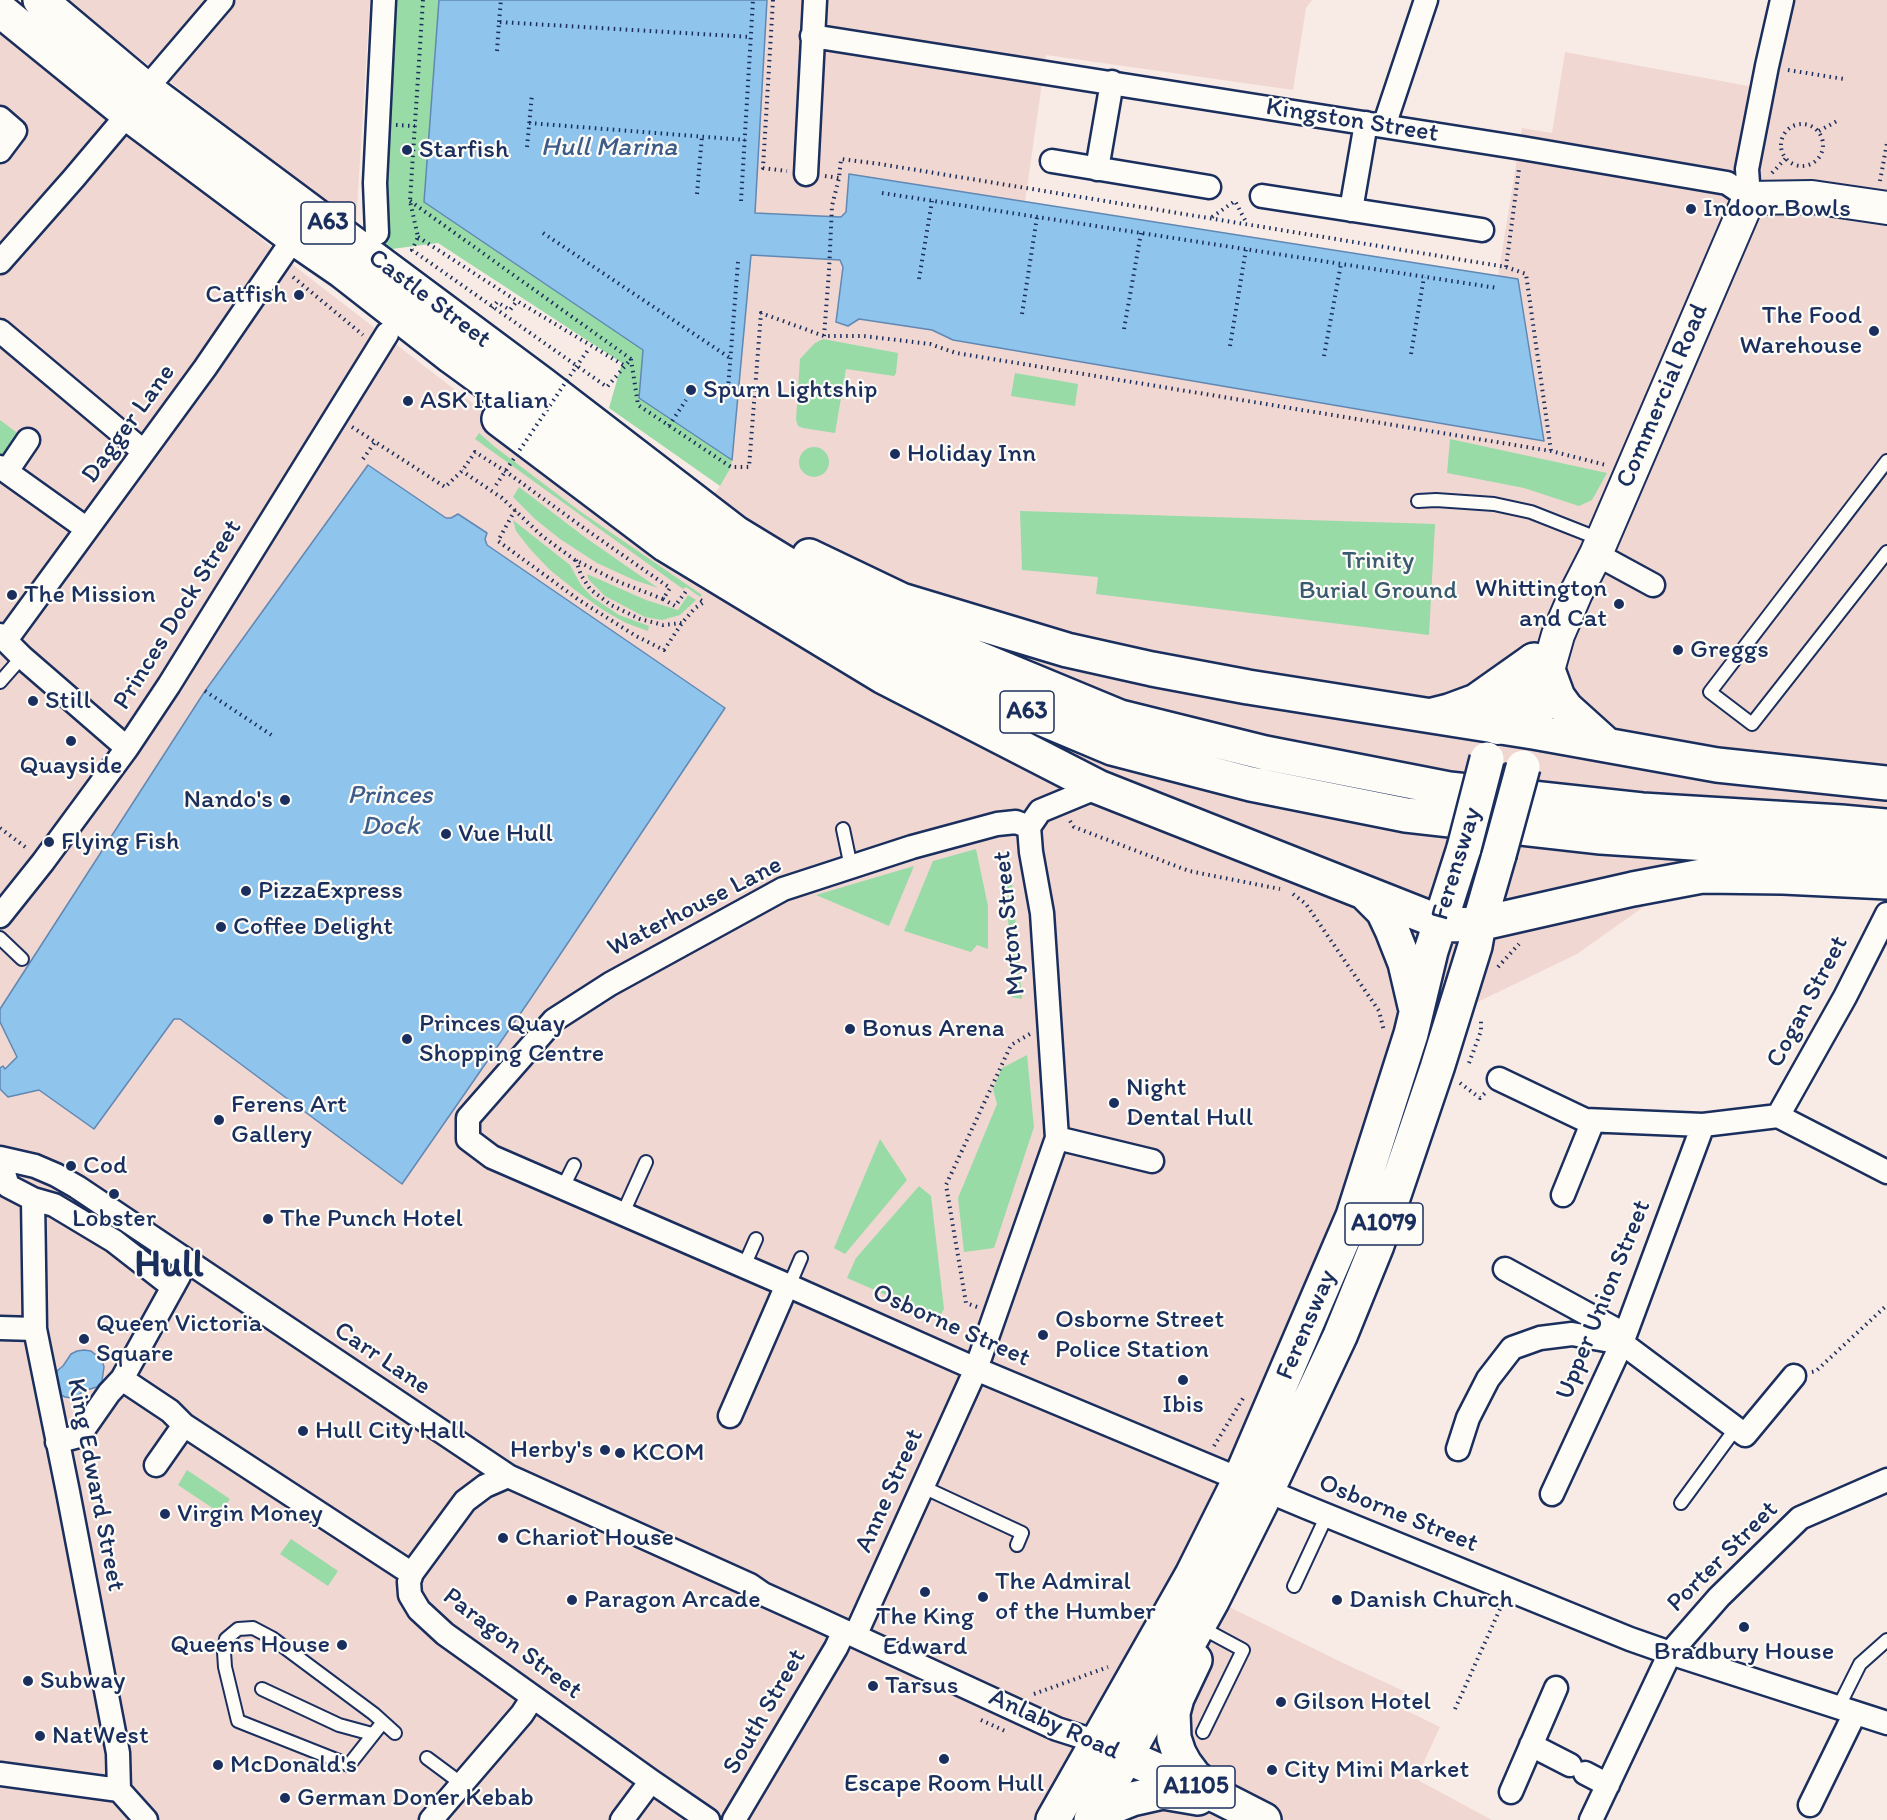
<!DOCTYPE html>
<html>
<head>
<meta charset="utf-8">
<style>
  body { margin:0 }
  canvas { display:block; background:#f8ebe6 }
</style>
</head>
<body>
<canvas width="1887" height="1820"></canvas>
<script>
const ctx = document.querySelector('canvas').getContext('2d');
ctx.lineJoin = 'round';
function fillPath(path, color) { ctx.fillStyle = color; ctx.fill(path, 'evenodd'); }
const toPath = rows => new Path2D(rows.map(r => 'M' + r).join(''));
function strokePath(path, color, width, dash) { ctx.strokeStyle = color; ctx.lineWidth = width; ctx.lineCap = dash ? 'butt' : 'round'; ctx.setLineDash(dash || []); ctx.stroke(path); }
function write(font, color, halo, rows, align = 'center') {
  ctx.font = font + ' Itim,sans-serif'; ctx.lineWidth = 4.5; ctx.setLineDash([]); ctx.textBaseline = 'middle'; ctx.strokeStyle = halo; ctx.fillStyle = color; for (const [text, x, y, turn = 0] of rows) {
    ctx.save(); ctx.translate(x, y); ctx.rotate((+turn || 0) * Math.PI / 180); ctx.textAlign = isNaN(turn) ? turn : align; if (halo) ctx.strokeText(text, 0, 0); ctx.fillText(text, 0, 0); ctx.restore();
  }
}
fillPath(toPath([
  [64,0,370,0,356,225],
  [767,0,1312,0,1306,8,1293,90,1046,55,1025,202,849,174,846,212,841,218,754,213],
  [1796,0,1887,0,1887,881,1700,867,1577,954,1428,1026,1402,1105,1309,1365,1201,1593,1341,1662,1406,1692,1399,1707,1440,1727,1416,1779,1492,1820,0,1820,0,23,90,100,297,268,497,422,679,539,720,486,731,466,750,255,840,260,843,267,836,321,859,319,932,330,953,340,1544,441,1518,280,1498,276,1522,128,1552,133,1565,52,1775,91]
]), '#f1d7d2');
fillPath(toPath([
  [396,0,439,0,424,202,643,350,639,398,732,460,731,467,720,486,609,408,622,363,438,243,384,250],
  [823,339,898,353,896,373,894,376,846,369,835,433,803,428,798,426,796,420,800,359,815,343],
  [1015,373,1078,384,1075,406,1011,396],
  [0,420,20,435,8,454,0,458],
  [479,433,495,447,581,512,702,595,700,597,686,587,683,589,475,439],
  [1450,439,1607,473,1592,500,1579,506,1524,488,1447,473],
  '799 462a15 15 0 1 1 30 0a15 15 0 1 1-30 0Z',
  [519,487,586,538,658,588,634,580,597,563,560,539,535,519,513,497],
  [1020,511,1435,524,1429,635,1096,594,1098,577,1022,570],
  [513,520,570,565,581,585,592,597,619,615,649,626,648,631,626,623,603,610,575,590,550,570,530,549,516,531],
  [587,574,646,600,678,610,688,595,696,600,680,615,662,620,645,617,605,596,589,580],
  [976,849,988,906,988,949,977,945,971,952,904,931,933,861],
  [1010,858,1022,999,1011,997,1006,859],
  [914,866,889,926,816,895],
  [1027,1055,1034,1127,994,1248,964,1252,958,1198,997,1104,993,1089,1002,1068],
  [880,1139,907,1180,845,1254,834,1248],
  [919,1186,931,1196,944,1309,939,1318,847,1278,856,1258],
  [187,1470,230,1499,220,1513,178,1485],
  [291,1539,338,1571,328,1586,280,1554]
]), '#98dba7');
const water = toPath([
  [439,0,767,0,755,213,841,217,846,212,849,174,1518,279,1544,441,953,340,932,330,859,319,848,326,836,322,843,267,840,260,751,255,732,460,639,398,643,350,424,202,439,0],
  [368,465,446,518,451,518,458,514,487,533,485,539,487,545,725,708,529,1001,402,1184,180,1019,174,1019,94,1129,39,1090,8,1097,0,1089,0,1068,3,1066,5,1069,17,1057,0,1022,0,1009,205,691,368,465],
  [84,1350,91,1351,102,1360,104,1367,102,1381,97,1387,83,1391,78,1396,72,1398,65,1397,59,1394,54,1376,58,1370,63,1366,71,1354,77,1351,84,1350]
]);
fillPath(water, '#8fc4ec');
strokePath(water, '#6188b3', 1.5);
const lane = toPath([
  [1887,461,1710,692,1752,724,1887,552],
  [1418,501,1436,500,1494,504,1531,512,1602,540],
  [0,682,22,657],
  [843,829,851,867],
  [0,938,22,959],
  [563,1187,574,1165],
  [623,1213,646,1162],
  [744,1266,756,1239],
  [789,1286,801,1258],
  [923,1487,1022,1533,1017,1545],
  [1681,1503,1736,1428],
  [1294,1586,1327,1515],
  [262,1689,339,1725,372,1734],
  [1838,1708,1860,1664,1887,1640],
  [383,1722,349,1765,238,1721,225,1667,224,1652,226,1639,238,1629,253,1628,272,1638,374,1714,395,1733],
  [1203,1732,1243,1650,1204,1629],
  [427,1758,462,1784]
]);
const street = toPath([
  [812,36,1522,148,1727,183,1749,198],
  [146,89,222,0],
  [0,118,15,131,0,151],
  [1384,126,1426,0],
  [1052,161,1209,187],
  [1097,169,1112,82],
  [806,174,815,0],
  [1262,196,1482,230],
  [1749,198,1747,169,1767,66,1782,0],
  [1351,210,1366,123],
  [377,233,375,183,384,0],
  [0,262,74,178,128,114],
  [0,331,143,451],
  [0,467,87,529],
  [7,471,28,440],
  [1596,554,1653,585],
  [0,635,22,657,127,748],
  [6,640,205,368,294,238],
  [1029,827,1016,822,997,824,912,847,783,889,610,984,554,1020,468,1118,468,1139,492,1157,787,1285,976,1369,1306,1507,1630,1639,1670,1653,1887,1723],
  [0,916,43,862,127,748,169,685,387,334],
  [1499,1079,1585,1120,1703,1125,1778,1116],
  [1778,1116,1845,997,1887,914],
  [1778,1116,1887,1172],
  [1057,1138,1152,1161],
  [0,1158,35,1166,56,1175,77,1187,508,1476,750,1585,763,1594,814,1617,1057,1729,1098,1742],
  [3,1170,8,1186,33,1199,35,1329,68,1492,118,1753,119,1790],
  [1563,1195,1593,1121],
  [33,1199,54,1205,114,1241,173,1287],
  [1505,1269,1624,1334],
  [0,1328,35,1329],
  [122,1379,170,1411,184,1425,403,1568,412,1573],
  [730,1416,787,1285],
  [57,1442,79,1436,109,1393,122,1379,179,1276],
  [1458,1449,1468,1418,1488,1379,1512,1348,1540,1338,1572,1334,1622,1343,1745,1435,1794,1376],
  [156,1465,184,1425],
  [508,1476,485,1486,465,1501,412,1573,409,1582,410,1595,419,1610,445,1634,651,1781,708,1820],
  [1552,1494,1622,1343,1703,1125],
  [855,1636,976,1369,1057,1138,1042,913,1031,852,1029,827,1040,811,1098,787],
  [1531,1745,1570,1765],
  [1585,1773,1608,1785],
  [0,1774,119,1790],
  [119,1790,146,1820],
  [1511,1792,1556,1688],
  [1810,1805,1855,1713],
  [431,1820,522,1714,533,1697],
  [622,1820,651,1781],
  [734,1820,836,1648,844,1631],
  [1591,1820,1670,1653,1719,1597,1800,1518,1887,1480]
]);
const secondary = toPath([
  [1497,728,1513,692,1533,660],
  [1533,732,1548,670,1558,635,1576,593,1596,554,1749,198,1812,197,1887,208]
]);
const primary = toPath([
  [1195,1660,1177,1698,1173,1713,1174,1738,1179,1753,1185,1764,1194,1776,1219,1797],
  [1100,1743,1127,1757,1219,1797,1264,1820],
  [1097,1820,1112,1807,1132,1799,1163,1792,1198,1798]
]);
const highway = toPath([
  [40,0,146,89,542,384,736,533,836,594,881,618,1120,717,1265,753,1449,789,1642,810,1841,822,1887,826],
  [0,10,128,114,294,238,342,271,452,357,662,510,773,583,870,642,976,691,1112,748,1251,784,1406,815,1601,837,1784,849,1887,857],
  [499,419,666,545,882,676,1098,787,1447,925,1479,924,1633,889,1702,876,1783,877,1887,882],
  [809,556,901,600,1067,650,1152,669,1248,687,1533,732,1717,765,1887,783],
  [1548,670,1558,697,1566,708,1607,745],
  [1433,715,1449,711,1476,701,1534,660],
  [1366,894,1383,911,1392,930,1405,963,1415,1006],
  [1053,1820,1192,1575,1240,1479,1353,1216,1411,1034,1431,951,1464,848],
  [1091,1820,1212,1601,1267,1491,1340,1336,1377,1245,1437,1068,1475,946,1479,924,1499,855]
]);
strokePath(lane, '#1b2f5e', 16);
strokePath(street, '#1b2f5e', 27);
strokePath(secondary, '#1b2f5e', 36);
strokePath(primary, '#1b2f5e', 38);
strokePath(highway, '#1b2f5e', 38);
strokePath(toPath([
  [773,0,763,168,787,171],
  [499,22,501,0],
  [497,51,499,22,751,37],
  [1788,70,1844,79],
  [529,123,745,140],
  '1781 145a21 21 0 1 1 42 0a21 21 0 1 1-42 0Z',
  [396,125,415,126],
  [1819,131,1837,121],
  [527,147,532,94],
  [1772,173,1786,158],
  [825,176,839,178],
  [1880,181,1887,143],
  [882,193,1497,288],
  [697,194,702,136],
  [410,201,631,359,607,387,412,250,418,237,410,201,423,0],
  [741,201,753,0],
  [1212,217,1235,201,1247,224],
  [543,233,730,358],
  [418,237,517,301,625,366],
  [1506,267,1519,169],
  [293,277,363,335],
  [919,279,932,201],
  [492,308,497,302,510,310,517,301],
  [1022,314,1037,217],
  [1124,329,1141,233],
  [824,336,829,271,832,206,839,178,841,159,880,164,1506,267,1526,274,1551,451],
  [1230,346,1246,249],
  [1411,354,1424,277],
  [1324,356,1341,264],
  [631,359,638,405,731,467,749,467,761,313,824,336,864,336,930,344,956,353,1551,451,1606,465],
  [576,367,588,350],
  [728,389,738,262],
  [669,426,686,400],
  [352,427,445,487,462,471,475,452,505,471,588,531,670,588,663,599,619,582,575,560,542,536,502,498,462,471],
  [363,459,375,442],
  [515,510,498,541,579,600,636,636,664,650,682,623,695,608,704,602,699,599],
  [576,560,581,575,590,589,611,605,640,619,663,625,682,623],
  [663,599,675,606,687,590,688,591],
  [205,691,273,736],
  [1070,821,1074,827,1189,871,1280,889],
  [0,828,28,849],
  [1293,894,1306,904,1379,1011,1384,1031],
  [1498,967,1519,944],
  [1469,1063,1481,1031,1481,1019],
  [1460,1083,1480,1098,1485,1093],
  [977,1307,966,1303,946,1185,1011,1045,1030,1034],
  [1812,1372,1816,1371,1887,1305],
  [1214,1446,1245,1395],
  [1034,1694,1108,1667],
  [1455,1709,1500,1609],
  [981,1720,1007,1732]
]), '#1b2f5e', 4, [1.5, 4.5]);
strokePath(lane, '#fdfcf7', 12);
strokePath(street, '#fdfcf7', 22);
strokePath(secondary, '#fdfcf7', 32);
strokePath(primary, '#fdfcf7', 33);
strokePath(highway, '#fdfcf7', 33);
const highwayBridge = toPath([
  [1464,848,1487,759],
  [1499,855,1523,767]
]);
strokePath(highwayBridge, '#1b2f5e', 38, []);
strokePath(toPath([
  [496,485,576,367]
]), '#1b2f5e', 4, [1.5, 4.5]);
strokePath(highwayBridge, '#fdfcf7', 33);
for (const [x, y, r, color] of [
  [407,150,6,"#1b2f5e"],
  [1691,209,6,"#1b2f5e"],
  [299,295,6,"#1b2f5e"],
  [1874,331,6,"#1b2f5e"],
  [691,390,6,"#1b2f5e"],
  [408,401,6,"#1b2f5e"],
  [895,454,6,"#1b2f5e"],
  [12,595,6,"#1b2f5e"],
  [1619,604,6,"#1b2f5e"],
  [1678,650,6,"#1b2f5e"],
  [33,701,6,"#1b2f5e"],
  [71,741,6,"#1b2f5e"],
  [285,800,6,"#1b2f5e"],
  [446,834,6,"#1b2f5e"],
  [49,842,6,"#1b2f5e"],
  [246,891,6,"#1b2f5e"],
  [221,927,6,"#1b2f5e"],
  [850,1029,6,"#1b2f5e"],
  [407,1039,6,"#1b2f5e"],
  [1114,1103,6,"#1b2f5e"],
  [219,1120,6,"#1b2f5e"],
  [71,1166,6,"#1b2f5e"],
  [114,1194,6,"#1b2f5e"],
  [268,1219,6,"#1b2f5e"],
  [1043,1335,6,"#1b2f5e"],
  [84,1339,6,"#1b2f5e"],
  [1183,1380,6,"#1b2f5e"],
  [303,1431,6,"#1b2f5e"],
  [605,1450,6,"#1b2f5e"],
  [620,1453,6,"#1b2f5e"],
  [165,1514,6,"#1b2f5e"],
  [503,1538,6,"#1b2f5e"],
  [925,1592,6,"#1b2f5e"],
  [983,1597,6,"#1b2f5e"],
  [572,1600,6,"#1b2f5e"],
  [1337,1600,6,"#1b2f5e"],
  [1744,1627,6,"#1b2f5e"],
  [342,1645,6,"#1b2f5e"],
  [28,1681,6,"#1b2f5e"],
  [873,1686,6,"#1b2f5e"],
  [1281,1702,6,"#1b2f5e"],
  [40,1736,6,"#1b2f5e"],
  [944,1759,6,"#1b2f5e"],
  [218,1765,6,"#1b2f5e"],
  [1272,1770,6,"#1b2f5e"],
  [285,1798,6,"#1b2f5e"]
]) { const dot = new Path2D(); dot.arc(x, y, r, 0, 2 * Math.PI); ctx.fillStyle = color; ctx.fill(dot); strokePath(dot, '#fdfcf7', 2); }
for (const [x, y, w] of [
  [328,223,54],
  [1027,712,54],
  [1384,1224,78],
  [1196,1787,78]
]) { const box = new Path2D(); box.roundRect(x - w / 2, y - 21, w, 42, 4.5); ctx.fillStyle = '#fdfcf7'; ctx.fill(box); strokePath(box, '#1b2f5e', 1.5); }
write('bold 24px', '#1b2f5e', null, [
  ["A63",328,223],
  ["A63",1027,712],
  ["A1079",1384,1224],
  ["A1105",1196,1787]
]);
write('26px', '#1b2f5e', '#fdfcf7', [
  ["Kingston Street",1352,121,9],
  ["Castle Street",429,299,37],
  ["Commercial Road",1663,396,-67],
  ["Dagger Lane",129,424,-54],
  ["Princes Dock Street",178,615,-58],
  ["Ferensway",1457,864,-73],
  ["Waterhouse Lane",695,907,-27],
  ["Myton Street",1010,923,-96],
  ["Cogan Street",1808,1002,-62],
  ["Upper Union Street",1604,1300,-68],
  ["Ferensway",1307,1325,-67],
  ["Osborne Street",951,1326,24],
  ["Carr Lane",382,1359,34],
  ["King Edward Street",95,1485,79],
  ["Anne Street",890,1491,-66],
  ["Osborne Street",1398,1514,22],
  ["Porter Street",1723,1557,-45],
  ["Paragon Street",512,1644,37],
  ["South Street",765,1712,-60],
  ["Anlaby Road",1054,1725,24]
]);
write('26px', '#1b2f5e', '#fdfcf7', [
  ["Starfish",419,150],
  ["Indoor Bowls",1703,209],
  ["Catfish",287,295,"right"],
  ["The Food",1862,316,"right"],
  ["Warehouse",1862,346,"right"],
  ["Spurn Lightship",703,390],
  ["ASK Italian",420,401],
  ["Holiday Inn",907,454],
  ["Whittington",1607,589,"right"],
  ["and Cat",1607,619,"right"],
  ["The Mission",24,595],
  ["Greggs",1690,650],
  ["Still",45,701],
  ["Quayside",71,766,"center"],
  ["Nando's",273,800,"right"],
  ["Vue Hull",458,834],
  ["Flying Fish",61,842],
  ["PizzaExpress",258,891],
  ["Coffee Delight",233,927],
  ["Princes Quay",419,1024],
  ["Shopping Centre",419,1054],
  ["Bonus Arena",862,1029],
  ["Night",1126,1088],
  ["Dental Hull",1126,1118],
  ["Ferens Art",231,1105],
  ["Gallery",231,1135],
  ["Cod",83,1166],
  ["Lobster",114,1219,"center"],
  ["The Punch Hotel",280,1219],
  ["Osborne Street",1055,1320],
  ["Police Station",1055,1350],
  ["Queen Victoria",96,1324],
  ["Square",96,1354],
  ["Ibis",1183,1405,"center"],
  ["Hull City Hall",315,1431],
  ["Herby's",593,1450,"right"],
  ["KCOM",632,1453],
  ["Virgin Money",177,1514],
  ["Chariot House",515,1538],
  ["The Admiral",995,1582],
  ["of the Humber",995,1612],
  ["Paragon Arcade",584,1600],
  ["Danish Church",1349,1600],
  ["The King",925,1617,"center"],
  ["Edward",925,1647,"center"],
  ["Queens House",330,1645,"right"],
  ["Bradbury House",1744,1652,"center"],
  ["Subway",40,1681],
  ["Tarsus",885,1686],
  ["Gilson Hotel",1293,1702],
  ["NatWest",52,1736],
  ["McDonald's",230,1765],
  ["City Mini Market",1284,1770],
  ["Escape Room Hull",944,1784,"center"],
  ["German Doner Kebab",297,1798]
], 'left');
write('26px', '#3a5a70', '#fdfcf7', [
  ["Trinity",1378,561],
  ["Burial Ground",1378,591]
]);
write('italic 27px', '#3e5c89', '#fdfcf7', [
  ["Hull Marina",609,148],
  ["Princes",390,796],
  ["Dock",390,827]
]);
write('bold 38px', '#1b2f5e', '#fdfcf7', [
  ["Hull",169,1266]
]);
</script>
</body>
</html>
